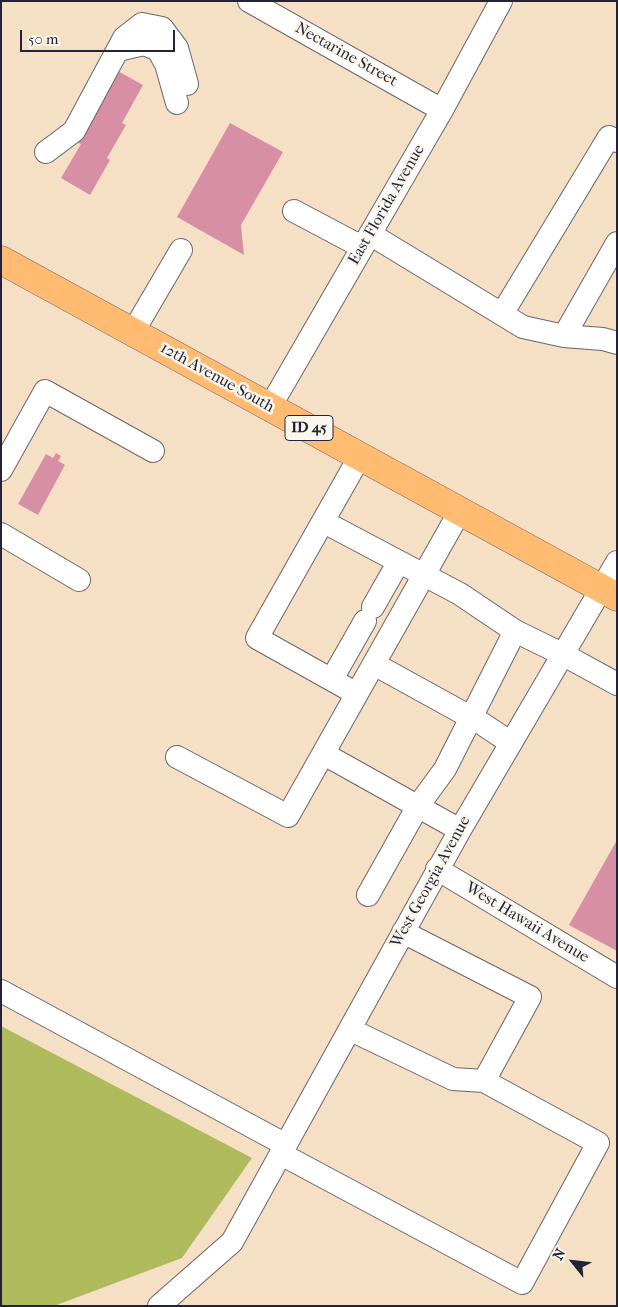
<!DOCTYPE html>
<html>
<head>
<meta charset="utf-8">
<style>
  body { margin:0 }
  #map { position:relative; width:618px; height:1307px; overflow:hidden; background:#f5e0c5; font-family:"IM FELL French Canon",serif }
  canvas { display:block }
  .frame { position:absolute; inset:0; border:2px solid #22223b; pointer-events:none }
  .north { position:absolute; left:548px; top:1237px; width:50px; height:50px; -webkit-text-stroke:4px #fbf7ec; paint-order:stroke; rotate:299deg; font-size:14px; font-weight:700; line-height:20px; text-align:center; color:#22223b }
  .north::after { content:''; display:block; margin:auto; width:18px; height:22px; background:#22223b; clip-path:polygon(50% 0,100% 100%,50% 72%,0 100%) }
  .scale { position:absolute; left:20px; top:30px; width:155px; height:22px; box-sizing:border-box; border:2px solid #22223b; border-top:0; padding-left:6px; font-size:15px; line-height:18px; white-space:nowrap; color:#22223b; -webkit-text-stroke:4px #fbf7ec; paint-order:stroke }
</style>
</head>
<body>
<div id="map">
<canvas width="618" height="1307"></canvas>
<div class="frame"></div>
<div class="north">N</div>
<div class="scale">50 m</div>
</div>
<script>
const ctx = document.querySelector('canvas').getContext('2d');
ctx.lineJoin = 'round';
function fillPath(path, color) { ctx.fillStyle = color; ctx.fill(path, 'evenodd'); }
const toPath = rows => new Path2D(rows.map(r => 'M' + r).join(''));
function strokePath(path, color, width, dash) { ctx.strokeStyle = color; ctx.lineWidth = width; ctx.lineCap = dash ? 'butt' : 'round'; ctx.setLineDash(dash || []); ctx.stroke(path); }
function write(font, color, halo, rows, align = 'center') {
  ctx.font = font + ' "IM FELL French Canon",serif'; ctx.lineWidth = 5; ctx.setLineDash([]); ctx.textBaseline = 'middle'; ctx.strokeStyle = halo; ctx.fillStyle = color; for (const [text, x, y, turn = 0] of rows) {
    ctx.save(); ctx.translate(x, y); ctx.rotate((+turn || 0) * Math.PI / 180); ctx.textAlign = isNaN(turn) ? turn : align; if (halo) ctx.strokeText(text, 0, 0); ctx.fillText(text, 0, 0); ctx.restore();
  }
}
fillPath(toPath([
  [1,1026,252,1158,182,1258,54,1306,1,1306]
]), '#aeba5c');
fillPath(toPath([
  [116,70,143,85,122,123,126,125,107,158,110,160,90,195,61,178,81,144,76,142],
  [230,123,283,152,241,225,244,255,177,217],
  [56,453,61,456,58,461,65,465,38,515,18,504,46,454,53,458],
  [617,840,617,951,569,925]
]), '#d78fa6');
const minor = toPath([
  [249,1,442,110],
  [118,50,144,44,158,50,166,64,177,103],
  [46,152,74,131,124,38,142,24,162,28,177,48,187,84],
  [294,211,362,247],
  [370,234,523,327,564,336,603,339,617,343],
  [502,314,609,137,617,141],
  [133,332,181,250],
  [564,336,617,243],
  [270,407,442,110,501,1],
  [1,470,45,391,153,451],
  [324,522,460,594,515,631,564,655,617,684],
  [1,534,79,580],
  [373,607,398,563],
  [374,664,481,723,511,743],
  [332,679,365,621],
  [357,694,257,638,360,456],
  [324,754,460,830],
  [177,757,288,816,460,511],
  [437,869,617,977],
  [368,895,418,806,445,769,515,631],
  [403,932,530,997,484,1081],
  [1,991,286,1145],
  [281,1154,522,1283,598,1143,484,1081,453,1079,351,1030],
  [159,1306,232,1242,460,830,617,562]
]);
const major = toPath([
  [1,260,617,597]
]);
strokePath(minor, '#6c646b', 24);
strokePath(major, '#6c646b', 29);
strokePath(minor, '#fff', 22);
strokePath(major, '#ffbb71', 28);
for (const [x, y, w] of [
  [309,428,48]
]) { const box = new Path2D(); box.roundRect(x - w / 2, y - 12.5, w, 25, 4); ctx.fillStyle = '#fbf7ec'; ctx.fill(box); strokePath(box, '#22223b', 1); }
write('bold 15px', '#22223b', null, [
  ["ID 45",309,428]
]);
write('16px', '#22223b', '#fbf7ec', [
  ["Nectarine Street",346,55,29],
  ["East Florida Avenue",387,205,-60],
  ["12th Avenue South",217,378,29],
  ["West Georgia Avenue",431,882,-61],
  ["West Hawaii Avenue",527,923,31]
]);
</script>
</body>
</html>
